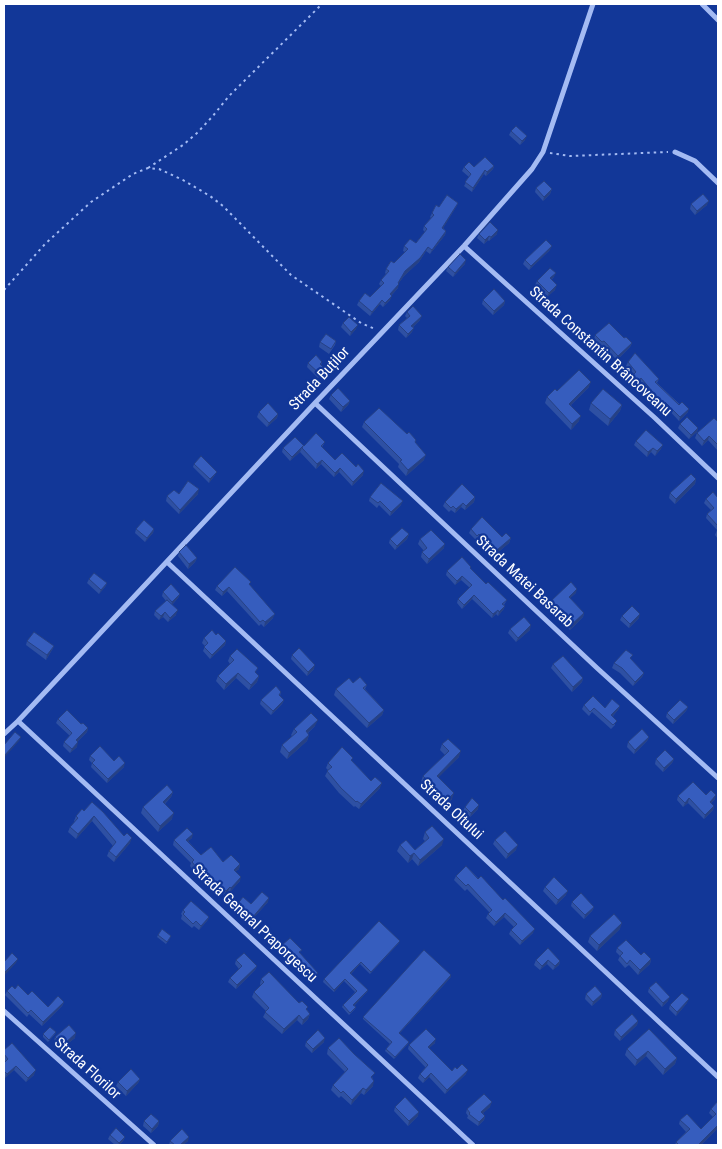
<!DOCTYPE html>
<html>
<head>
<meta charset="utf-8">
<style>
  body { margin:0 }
  #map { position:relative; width:722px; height:1149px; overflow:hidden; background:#123798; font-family:"Roboto Condensed",sans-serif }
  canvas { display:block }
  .frame { position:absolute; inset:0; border:5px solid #fff; pointer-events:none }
</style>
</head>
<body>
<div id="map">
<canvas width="722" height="1149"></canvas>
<div class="frame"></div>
</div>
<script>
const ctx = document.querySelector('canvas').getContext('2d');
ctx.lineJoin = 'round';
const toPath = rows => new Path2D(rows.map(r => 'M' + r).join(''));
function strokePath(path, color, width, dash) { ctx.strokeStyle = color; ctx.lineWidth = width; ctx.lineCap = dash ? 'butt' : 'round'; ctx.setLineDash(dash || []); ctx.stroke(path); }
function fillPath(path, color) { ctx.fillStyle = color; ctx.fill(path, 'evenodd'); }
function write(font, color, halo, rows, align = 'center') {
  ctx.font = font + ' "Roboto Condensed",sans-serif'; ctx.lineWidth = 4.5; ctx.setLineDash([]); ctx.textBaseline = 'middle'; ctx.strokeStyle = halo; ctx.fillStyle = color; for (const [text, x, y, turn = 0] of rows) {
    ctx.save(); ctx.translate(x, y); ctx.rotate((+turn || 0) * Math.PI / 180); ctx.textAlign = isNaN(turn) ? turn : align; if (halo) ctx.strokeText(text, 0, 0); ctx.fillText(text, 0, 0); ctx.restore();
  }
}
strokePath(toPath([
  [550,153,570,156,668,152],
  [148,168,183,145,197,133,212,117,229,96,322,4],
  [4,290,45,244,91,202,133,174,148,168,159,169,183,180,210,196,223,206,291,275,361,323,375,329]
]), '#a4bbf3', 2, [2.5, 4]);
strokePath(toPath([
  [702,4,718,20],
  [675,152,695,161,718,183],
  [464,246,655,418,718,478],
  [315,403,597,668,718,778],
  [167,562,718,1077],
  [18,721,473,1145],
  [4,734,18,721,315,403,464,246,532,169,543,152,593,4],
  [4,1011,154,1145]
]), '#a4bbf3', 5);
fillPath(toPath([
  [511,131,525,140,520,145,509,135],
  [494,166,493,169,486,176,484,174,472,192,464,186,469,177,462,171,464,167],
  [536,188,552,189,550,194,543,201,535,192],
  [458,203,456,207,443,228,446,231,445,235,430,254,426,251,419,262,404,276,398,284,398,288,391,296,390,300,383,307,380,304,370,316,357,305,359,301,370,297,381,286,379,284,381,280,386,274,385,273,386,269,394,263,405,252,403,251,404,246,416,243,425,232,423,230,424,226,431,218,430,217,432,213,439,207],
  [691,204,707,205,695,215,690,209],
  [479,234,497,234,489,241,488,240,484,244,477,238],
  [550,250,529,270,523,264,525,260],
  [465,264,453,277,446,271,448,267],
  [554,277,551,280,555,290,547,297,535,285,537,281],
  [483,300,505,301,504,305,493,315,482,304],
  [407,312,420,320,413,327,412,332,406,338,398,330,399,325,407,318,405,316],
  [343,323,356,329,350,336,341,327],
  [595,335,624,338,632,343,630,347,617,360,602,345,600,347,594,340],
  [336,341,335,345,329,354,319,347,320,342],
  [322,362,321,365,323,373,318,378,307,367,308,363],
  [628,362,659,379,657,383,688,412,679,421,664,405,662,407,640,382,635,386,629,380,631,377,634,374,626,366],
  [589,387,571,405,579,421,571,430,545,403,547,397,557,391],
  [331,395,350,401,348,405,341,412,329,399],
  [591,403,622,405,620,411,608,426,589,410],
  [259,412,278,414,277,418,267,427,257,417],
  [364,422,415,443,424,460,406,476,398,467,399,464,362,427],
  [718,422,718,451,708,440,702,446,695,438,697,433],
  [680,424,698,428,697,432,689,439,678,428],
  [636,441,661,449,655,456,651,452,647,457,634,445],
  [325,442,322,447,335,460,363,475,352,486,339,472,334,477,321,464,316,469,300,452,290,461,282,452,283,448,304,446],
  [194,464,215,475,209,483,193,467],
  [696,479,695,484,675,504,669,498,670,493],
  [179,494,198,494,179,514,166,501,167,496],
  [370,497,401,505,390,516,379,505,377,508,369,501],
  [475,497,474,502,465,510,461,507,455,513,451,510,449,512,443,506,445,502],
  [718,498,718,539,715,535,717,530,706,518,707,514,711,510,704,503,706,499],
  [136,529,154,529,153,533,145,542,135,533],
  [471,529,502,537,511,538,509,543,496,554,488,546,486,548,477,538,476,540,469,533],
  [409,534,407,539,395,550,389,543,390,539],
  [420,539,444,548,427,564,421,557,422,552,424,551,418,544],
  [179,552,197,558,195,562,188,569,178,556],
  [471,567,471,569,486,584,507,600,504,605,505,606,503,610,498,616,496,614,492,618,472,599,462,609,457,603,458,599,470,588,461,580,455,585,446,575,447,571],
  [89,579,107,583,105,587,99,594,87,583],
  [250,585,273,618,264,627,261,624,259,626,227,591,222,596,215,590,217,586],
  [163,592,180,594,178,598,172,605,176,615,168,622,163,617,159,620,154,615,155,611,166,601,162,596],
  [576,593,570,598,584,613,583,617,570,630,563,623,565,620,550,605,551,601],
  [622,616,639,618,629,628,620,620],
  [510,629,530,630,516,642,508,633],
  [216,635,226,641,225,645,210,659,203,651,205,646,202,643,204,638],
  [27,641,54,646,52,650,46,660,26,645],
  [292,655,314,669,307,676,291,659],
  [230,656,256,674,259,676,257,682,249,690,236,678,224,690,216,681,218,676,230,664,228,661],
  [614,663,644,673,642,677,633,686,620,673,612,668],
  [553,664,583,678,582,682,572,692,551,668],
  [353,683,367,685,365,689,384,710,382,715,367,728,334,695,336,689],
  [281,692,280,696,284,700,282,704,271,715,260,704,261,700],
  [584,705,605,708,620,706,618,710,613,716,615,725,611,729,592,712,589,716,582,709],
  [688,707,686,711,673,724,666,717,667,713],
  [58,719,81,724,88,728,87,732,77,742,77,747,70,753,63,746,64,742,70,736,56,723],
  [315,726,308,733,309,735,307,741,287,759,280,752,282,745,292,736,291,735,294,729],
  [649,737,647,741,634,754,627,747,628,742],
  [442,744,459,757,438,777,452,799,444,807,421,782,423,776,445,755,440,750],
  [90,756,114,761,124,767,107,783,91,767,92,763,89,760],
  [656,759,674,759,672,763,663,772,655,764],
  [352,761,371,781,380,788,359,809,355,806,354,807,339,793,325,776,328,770,326,768,328,763],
  [173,792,171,797,165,804,172,819,158,832,141,813,143,807],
  [706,795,715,799,711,803,714,806,713,810,704,819,688,803,683,807,677,800,678,796],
  [92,802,130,843,114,862,107,856,109,851,113,846,92,821,76,839,68,832,70,827,75,822,74,821,76,816,84,811],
  [465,807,478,809,470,817,463,811],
  [425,832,442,845,418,866,412,859,408,863,397,851,400,845,415,850,425,841,423,839],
  [192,838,188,841,201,855,223,862,240,864,239,869,235,872,240,881,230,892,228,891,224,895,214,886,212,888,197,871,195,873,190,866,191,863,173,845,174,840],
  [495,840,516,850,506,859,493,844],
  [466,866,533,933,520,945,509,934,511,930,514,927,504,917,494,926,486,918,488,914,490,913,467,889,465,891,454,880,456,876],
  [545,887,566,895,556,905,543,891],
  [268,902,250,922,242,914,241,915,234,910,236,906],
  [572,902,594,907,592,911,584,919,571,906],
  [183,910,209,917,207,921,199,930,194,926,192,928,181,919,182,915,181,914],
  [620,929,597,951,588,942,590,936],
  [158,935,170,938,166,944,157,937],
  [399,943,370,974,360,964,351,974,368,990,367,992,354,1006,356,1007,355,1009,349,1015,342,1007,343,1005,355,992,344,981,334,992,323,982,324,979],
  [281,946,300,953,317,977,311,982,292,962,291,963,279,950],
  [548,948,560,961,559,965,553,970,547,964,540,970,534,965,536,960],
  [617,948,651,959,650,964,638,975,629,965,625,968,618,960,620,956,616,952],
  [236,960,257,966,255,970,236,989,228,982,230,978,239,969,235,964],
  [451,977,399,1034,409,1042,408,1044,394,1059,385,1051,386,1049,390,1044,363,1019,363,1017],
  [261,979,307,1010,310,1014,308,1019,302,1025,297,1020,282,1034,263,1017,266,1011,252,997,254,992,261,986,260,984],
  [649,988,668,1001,662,1007,648,992],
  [15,989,48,1007,64,1002,62,1006,42,1026,29,1014,27,1017,5,995,7,991],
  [586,994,602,994,601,998,592,1006,585,999],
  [687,1003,676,1016,669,1009,670,1005],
  [638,1021,637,1025,620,1041,614,1035,615,1030],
  [649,1029,677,1058,675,1064,663,1075,646,1056,635,1066,625,1055,627,1049],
  [56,1032,55,1034,48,1042,43,1037,43,1034],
  [55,1037,75,1038,61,1049,54,1041],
  [306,1042,324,1042,312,1053,305,1046],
  [435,1043,429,1048,452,1071,457,1069,466,1074,445,1094,429,1077,423,1083,418,1078,420,1074,426,1068,408,1049,409,1045],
  [328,1048,373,1078,372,1079,373,1086,364,1095,361,1093,351,1105,341,1096,339,1098,331,1090,333,1085,345,1072,327,1054],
  [4,1050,34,1075,26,1082,14,1070,5,1078,4,1077,4,1063,6,1062,4,1060],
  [140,1079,138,1083,126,1096,116,1086,118,1082],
  [718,1101,718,1128,701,1145,675,1145,676,1142,686,1132,679,1124,680,1120,701,1129,713,1117,709,1113,711,1109],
  [395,1107,418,1116,408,1126,394,1111],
  [490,1107,483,1113,485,1116,484,1120,478,1126,467,1118,468,1116,466,1113,467,1109],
  [144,1121,159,1121,158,1126,151,1133,143,1126],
  [110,1135,125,1137,123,1141,119,1145,115,1145,108,1139],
  [170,1141,188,1141,183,1145,169,1145]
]), '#2e50a3');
fillPath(toPath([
  [527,136,525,140,520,145,522,141],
  [494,166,493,169,486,176,487,172],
  [485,170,484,174,472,192,473,188],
  [552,189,550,194,543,201,544,197],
  [709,201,707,205,695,215,697,211],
  [458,203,456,207,441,232,442,228],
  [498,230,497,234,489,241,491,237],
  [446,231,445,235,430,254,432,250],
  [489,236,488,240,484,244,485,240],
  [552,246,550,250,529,270,531,266],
  [428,247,426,251,419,262,404,276,396,287,398,283,405,271],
  [466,260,465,264,453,277,455,273],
  [556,273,554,277,548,282,550,278],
  [399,284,398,288,388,299,390,294],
  [557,285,555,290,547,297,549,293],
  [392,296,390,300,383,307,385,303],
  [382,300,380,304,370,316,372,312],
  [505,301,504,305,493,315,494,311],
  [422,316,420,320,410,330,411,326],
  [358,325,356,329,350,336,351,332],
  [414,328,412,332,406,338,408,334],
  [632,343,630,347,617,360,618,356],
  [325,369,323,373,318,378,320,374],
  [641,378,640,382,635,386,636,383],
  [591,382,589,387,567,409,569,404],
  [350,401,348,405,341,412,343,407],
  [622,405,620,411,608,426,610,419],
  [689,409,688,412,679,421,680,417],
  [278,414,277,418,267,427,269,423],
  [581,416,579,421,571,430,572,424],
  [698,428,697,432,689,439,691,435],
  [709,436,708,440,702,446,704,441],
  [663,445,661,449,655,456,657,451],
  [302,448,300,452,290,461,292,457],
  [653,448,651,452,647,457,648,452],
  [426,455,424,460,406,476,408,470],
  [322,460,321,464,316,469,317,464],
  [340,468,339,472,334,477,335,473],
  [364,471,363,475,352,486,353,482],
  [217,472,215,475,209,483,210,479],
  [696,479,695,484,675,504,676,499],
  [199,489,198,494,179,514,180,510],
  [475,497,474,502,465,510,466,506],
  [403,501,401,505,390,516,391,512],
  [463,503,461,507,455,513,456,509],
  [154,529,153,533,145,542,147,538],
  [409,534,407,539,395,550,397,546],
  [511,538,509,543,496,554,497,550],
  [445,544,444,548,427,564,429,559],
  [197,558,195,562,188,569,189,564],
  [462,576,461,580,455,585,457,581],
  [107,583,105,587,99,594,101,590],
  [229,587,227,591,222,596,223,592],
  [577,589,576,593,567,601,569,597],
  [180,594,178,598,171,606,172,602],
  [474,595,472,599,462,609,464,605],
  [505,606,503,610,498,616,499,612],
  [178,610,176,615,168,622,170,618],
  [498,610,496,614,492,618,493,614],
  [165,612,163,617,159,620,161,616],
  [584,613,583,617,570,630,571,625],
  [275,614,273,618,264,627,265,622],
  [640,614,639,618,629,628,630,624],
  [531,625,530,630,516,642,518,638],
  [226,641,225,645,210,659,212,655],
  [54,646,52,650,46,660,47,655],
  [315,665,314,669,307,676,308,672],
  [238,673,236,678,224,690,226,684],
  [644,673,642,677,633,686,635,682],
  [259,676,257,682,249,690,251,685],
  [583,678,582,682,572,692,573,687],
  [284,700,282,704,271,715,273,711],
  [620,706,618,710,610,719,611,715],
  [688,707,686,711,673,724,674,720],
  [384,710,382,715,367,728,369,723],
  [318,720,315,726,303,737,306,731],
  [88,728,87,732,75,744,76,740],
  [309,735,307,741,287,759,289,753],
  [21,737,19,741,4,758,4,756],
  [649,737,647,741,634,754,635,750],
  [78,742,77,747,70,753,72,749],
  [461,751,459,757,435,781,437,776],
  [674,759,672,763,663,772,664,768],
  [125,763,124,767,107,783,108,779],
  [382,783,380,788,359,809,361,804],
  [173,792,171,797,161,807,163,802],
  [454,793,452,799,444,807,446,801],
  [716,795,715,799,708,806,710,802],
  [689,798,688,803,683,807,685,803],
  [479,805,478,809,470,817,471,813],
  [714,806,713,810,704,819,705,815],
  [174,813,172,819,158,832,160,826],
  [94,816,92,821,76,839,78,834],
  [193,834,192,838,185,844,186,840],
  [132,838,130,843,114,862,116,857],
  [444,839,442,845,418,866,420,860],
  [518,845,516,850,506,859,508,854],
  [414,853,412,859,408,863,410,856],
  [240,864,239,869,232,874,234,870],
  [241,877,240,881,230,892,231,888],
  [230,887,228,891,224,895,226,891],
  [568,891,566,895,556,905,558,900],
  [269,898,268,902,250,922,252,918],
  [594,907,592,911,584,919,585,915],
  [505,913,504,917,494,926,496,922],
  [209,917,207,921,199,930,201,926],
  [622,923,620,929,597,951,599,945],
  [535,929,533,933,520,945,522,941],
  [400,941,399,943,370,974,371,972],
  [18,959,16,963,4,976,4,973],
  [651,959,650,964,638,975,640,970],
  [548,960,547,964,540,970,542,966],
  [560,961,559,965,553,970,555,966],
  [361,962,360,964,349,976,350,973],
  [257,966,255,970,236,989,237,985],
  [318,973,317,977,311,982,312,978],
  [451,975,451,977,398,1035,399,1033],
  [345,979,344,981,334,992,334,990],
  [368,990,367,992,353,1007,353,1005],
  [602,994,601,998,592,1006,593,1002],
  [670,997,668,1001,662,1007,663,1003],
  [689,999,687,1003,676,1016,677,1012],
  [64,1002,62,1006,42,1026,43,1022],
  [310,1014,308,1019,302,1025,303,1020],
  [299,1015,297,1020,282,1034,284,1029],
  [638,1021,637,1025,620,1041,621,1037],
  [76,1033,75,1038,61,1049,63,1045],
  [325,1038,324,1042,312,1053,313,1049],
  [436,1039,435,1043,426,1051,428,1047],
  [409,1042,408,1044,394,1059,395,1057],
  [648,1051,646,1056,635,1066,637,1060],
  [677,1058,675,1064,663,1075,665,1069],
  [16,1066,14,1070,5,1078,7,1074],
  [36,1070,34,1075,26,1082,28,1078],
  [468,1070,466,1074,445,1094,447,1090],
  [431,1073,429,1077,423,1083,425,1079],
  [140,1079,138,1083,126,1096,127,1091],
  [374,1081,373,1086,364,1095,366,1090],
  [363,1088,361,1093,351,1105,352,1100],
  [492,1102,490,1107,480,1116,481,1112],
  [419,1112,418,1116,408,1126,409,1121],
  [485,1116,484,1120,478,1126,479,1122],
  [159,1121,158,1126,151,1133,152,1129],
  [718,1125,718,1128,701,1145,698,1145],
  [125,1137,123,1141,119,1145,118,1145,119,1143],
  [189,1137,188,1141,183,1145,180,1145]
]), '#264185');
const building = toPath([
  [516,126,527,136,522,141,511,131,516,126],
  [485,157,494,166,487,172,485,170,473,188,465,182,471,174,464,167,469,162,474,167,485,157],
  [544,181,552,189,544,197,536,188,544,181],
  [703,194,709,201,697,211,691,204,703,194],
  [447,195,458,203,442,228,446,231,432,250,428,247,420,258,405,271,398,283,399,284,390,294,392,296,385,303,382,300,372,312,359,301,365,293,370,297,384,283,381,280,389,271,386,269,391,261,394,263,408,249,404,246,410,239,416,243,427,229,424,226,434,215,432,213,436,205,439,207,447,195],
  [490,222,498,230,491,237,489,236,485,240,479,234,490,222],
  [546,240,552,246,531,266,525,260,546,240],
  [460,254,466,260,455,273,448,267,460,254],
  [550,268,556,273,550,278,557,285,549,293,537,281,550,268],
  [494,289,505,301,494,311,483,300,494,289],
  [413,306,422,316,411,326,414,328,408,334,399,325,410,316,407,312,413,306],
  [349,317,358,325,351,332,343,323,349,317],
  [609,323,624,338,626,337,632,343,618,356,604,341,602,342,595,335,609,323],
  [326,334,336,341,331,349,320,342,326,334],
  [635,353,659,379,655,382,679,405,682,402,689,409,680,417,665,402,663,404,641,378,636,383,631,377,636,372,628,362,635,353],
  [316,355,322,362,320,364,325,369,320,374,308,363,316,355],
  [579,370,591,382,569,404,581,416,572,424,547,397,555,389,557,391,579,370],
  [338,388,350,401,343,407,331,395,338,388],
  [603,389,622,405,610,419,591,403,603,389],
  [268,403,278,414,269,423,259,412,268,403],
  [379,408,407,434,409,432,416,440,415,442,426,455,408,470,400,461,402,460,364,422,379,408],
  [687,417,698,428,691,435,680,424,687,417],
  [714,418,718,422,718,445,709,436,704,441,697,433,714,418],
  [646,430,663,445,657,451,653,448,648,452,636,441,646,430],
  [316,433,325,442,321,446,335,460,342,453,356,467,358,464,364,471,353,482,340,468,335,473,322,460,317,464,302,448,303,446,292,457,283,448,295,437,304,446,316,433],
  [201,456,217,472,210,479,194,464,201,456],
  [691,474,696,479,676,499,670,493,691,474],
  [188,481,199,489,180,510,167,496,174,490,179,494,188,481],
  [381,483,403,501,391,512,380,501,378,503,370,497,381,483],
  [462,484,475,497,466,506,463,503,456,509,453,506,451,508,445,502,462,484],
  [713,492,718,498,718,526,707,514,714,508,706,499,713,492],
  [482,517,502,537,506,533,511,538,497,550,490,542,488,544,479,534,477,536,471,529,482,517],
  [144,520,154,529,147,538,136,529,144,520],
  [402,528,409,534,397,546,390,539,402,528],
  [431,530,445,544,429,559,422,552,427,548,420,539,431,530],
  [186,545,197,558,189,564,179,552,186,545],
  [462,557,471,567,470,568,486,584,488,582,507,600,502,604,505,606,499,612,498,610,493,614,474,595,464,605,458,599,472,585,462,576,457,581,447,571,462,557],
  [235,567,251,582,249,584,275,614,265,622,263,620,260,622,229,587,223,592,217,586,235,567],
  [94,573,107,583,101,590,89,579,94,573],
  [571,582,577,589,569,597,584,613,571,625,565,619,567,617,551,601,571,582],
  [171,584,180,594,172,602,163,592,171,584],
  [167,600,178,610,170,618,165,612,161,616,155,611,167,600],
  [632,606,640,614,630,624,622,616,632,606],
  [524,617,531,625,518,638,510,629,524,617],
  [212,630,216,635,218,633,226,641,212,655,204,647,208,643,204,638,212,630],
  [34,632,54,646,47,655,27,641,34,632],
  [299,648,315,665,308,672,292,655,299,648],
  [237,649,258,668,255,672,259,676,251,685,238,673,226,684,218,676,234,660,230,656,237,649],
  [626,650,633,655,630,658,644,673,635,682,622,668,614,663,626,650],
  [563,656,583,678,573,687,553,664,563,656],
  [360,677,367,685,363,688,384,710,369,723,336,689,349,678,353,683,360,677],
  [276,686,281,692,279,695,284,700,273,711,261,700,276,686],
  [593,696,605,708,612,699,620,706,611,715,617,721,613,725,594,708,590,712,584,705,593,696],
  [680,700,688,707,674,720,667,713,680,700],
  [67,710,81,724,83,723,88,728,76,740,78,742,72,749,64,742,72,733,58,719,67,710],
  [311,713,318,720,306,731,309,735,289,753,282,745,297,732,294,729,311,713],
  [642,729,649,737,635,750,628,742,642,729],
  [15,732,21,737,4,756,4,745,15,732],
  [448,739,461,751,437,776,454,793,446,801,423,776,449,751,442,744,448,739],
  [100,746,114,761,119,756,125,763,108,779,92,763,95,760,90,756,100,746],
  [342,747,353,758,351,760,371,781,375,777,382,783,361,804,357,801,356,802,341,788,327,771,332,767,328,763,342,747],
  [665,750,674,759,664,768,656,759,665,750],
  [693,782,706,795,711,790,716,795,710,802,714,806,705,815,689,798,685,803,678,796,693,782],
  [167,785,173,792,163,802,174,813,160,826,143,807,167,785],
  [472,798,479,805,471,813,465,807,472,798],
  [92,802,103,812,124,836,127,833,132,838,116,857,109,851,116,842,94,816,78,834,70,827,78,818,76,816,82,809,84,811,92,802],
  [432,826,444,839,420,860,414,853,410,856,400,845,406,840,415,850,429,838,425,832,432,826],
  [187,828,193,834,186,840,201,855,211,847,223,862,231,855,240,864,234,870,241,877,231,888,230,887,226,891,215,882,214,883,198,867,197,868,192,862,194,860,174,840,187,828],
  [505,831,518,845,508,854,495,840,505,831],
  [466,866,478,879,481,876,503,900,505,898,535,929,522,941,511,930,517,924,505,913,496,922,488,914,492,910,468,884,466,886,456,876,466,866],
  [554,877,568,891,558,900,545,887,554,877],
  [262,892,269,898,252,918,243,910,242,911,236,906,243,897,251,904,262,892],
  [581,893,594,907,585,915,572,902,581,893],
  [191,901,209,917,201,926,196,921,193,924,183,914,185,912,183,910,191,901],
  [614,914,622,923,599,945,590,936,614,914],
  [379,921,400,941,371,972,361,962,350,973,368,990,353,1005,356,1007,350,1013,343,1005,357,991,345,979,334,990,324,979,379,921],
  [162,929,171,936,167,942,158,935,162,929],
  [290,938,302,950,299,952,318,973,312,978,294,958,293,959,281,946,290,938],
  [626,940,641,955,644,952,651,959,640,970,630,960,627,964,620,956,623,953,617,948,626,940],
  [548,948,560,961,555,966,548,960,542,966,536,960,548,948],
  [424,950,451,975,399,1033,409,1042,395,1057,386,1049,392,1042,363,1017,424,950],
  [12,953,18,959,4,973,4,962,12,953],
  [244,953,257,966,237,985,230,978,242,966,236,960,244,953],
  [269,972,299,1003,302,1001,308,1007,306,1009,310,1014,303,1020,299,1015,284,1029,265,1012,269,1008,254,992,264,982,261,979,269,972],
  [656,982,670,997,663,1003,649,988,656,982],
  [18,985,28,995,32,991,48,1007,58,996,64,1002,43,1022,31,1010,28,1013,7,991,12,986,15,989,18,985],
  [595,986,602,994,593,1002,586,994,595,986],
  [682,993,689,999,677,1012,670,1005,682,993],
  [632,1014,638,1021,621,1037,615,1030,632,1014],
  [69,1025,76,1033,63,1045,55,1037,69,1025],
  [50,1027,56,1032,49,1040,43,1034,50,1027],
  [426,1029,436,1039,428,1047,452,1071,455,1067,457,1069,462,1064,468,1070,447,1090,431,1073,425,1079,420,1074,428,1065,409,1045,426,1029],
  [649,1029,677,1058,665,1069,648,1051,637,1060,627,1049,649,1029],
  [318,1030,325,1038,313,1049,306,1042,318,1030],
  [339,1038,354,1054,375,1073,371,1077,374,1081,366,1090,363,1088,352,1100,343,1091,341,1093,333,1085,348,1069,328,1048,339,1038],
  [12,1043,36,1070,28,1078,16,1066,7,1074,4,1071,4,1063,8,1059,4,1054,4,1050,12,1043],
  [131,1069,140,1079,127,1091,118,1082,131,1069],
  [484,1094,492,1102,481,1112,485,1116,479,1122,469,1114,470,1113,467,1109,484,1094],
  [405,1097,419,1112,409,1121,395,1107,405,1097],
  [718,1101,718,1125,698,1145,679,1145,676,1142,690,1129,680,1120,687,1114,701,1129,716,1114,711,1109,718,1101],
  [151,1114,159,1121,152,1129,144,1121,151,1114],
  [116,1128,125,1137,119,1143,110,1135,116,1128],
  [182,1129,189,1137,180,1145,175,1145,170,1141,182,1129]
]);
fillPath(building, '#365dbe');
strokePath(building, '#264185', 1);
write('15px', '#fff', '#123798', [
  ["Strada Constantin Brâncoveanu",600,352,42],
  ["Strada Buților",320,379,-47],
  ["Strada Matei Basarab",524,582,43],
  ["Strada Oltului",451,810,43],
  ["Strada General Praporgescu",254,924,43],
  ["Strada Florilor",87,1069,42]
]);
</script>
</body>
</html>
